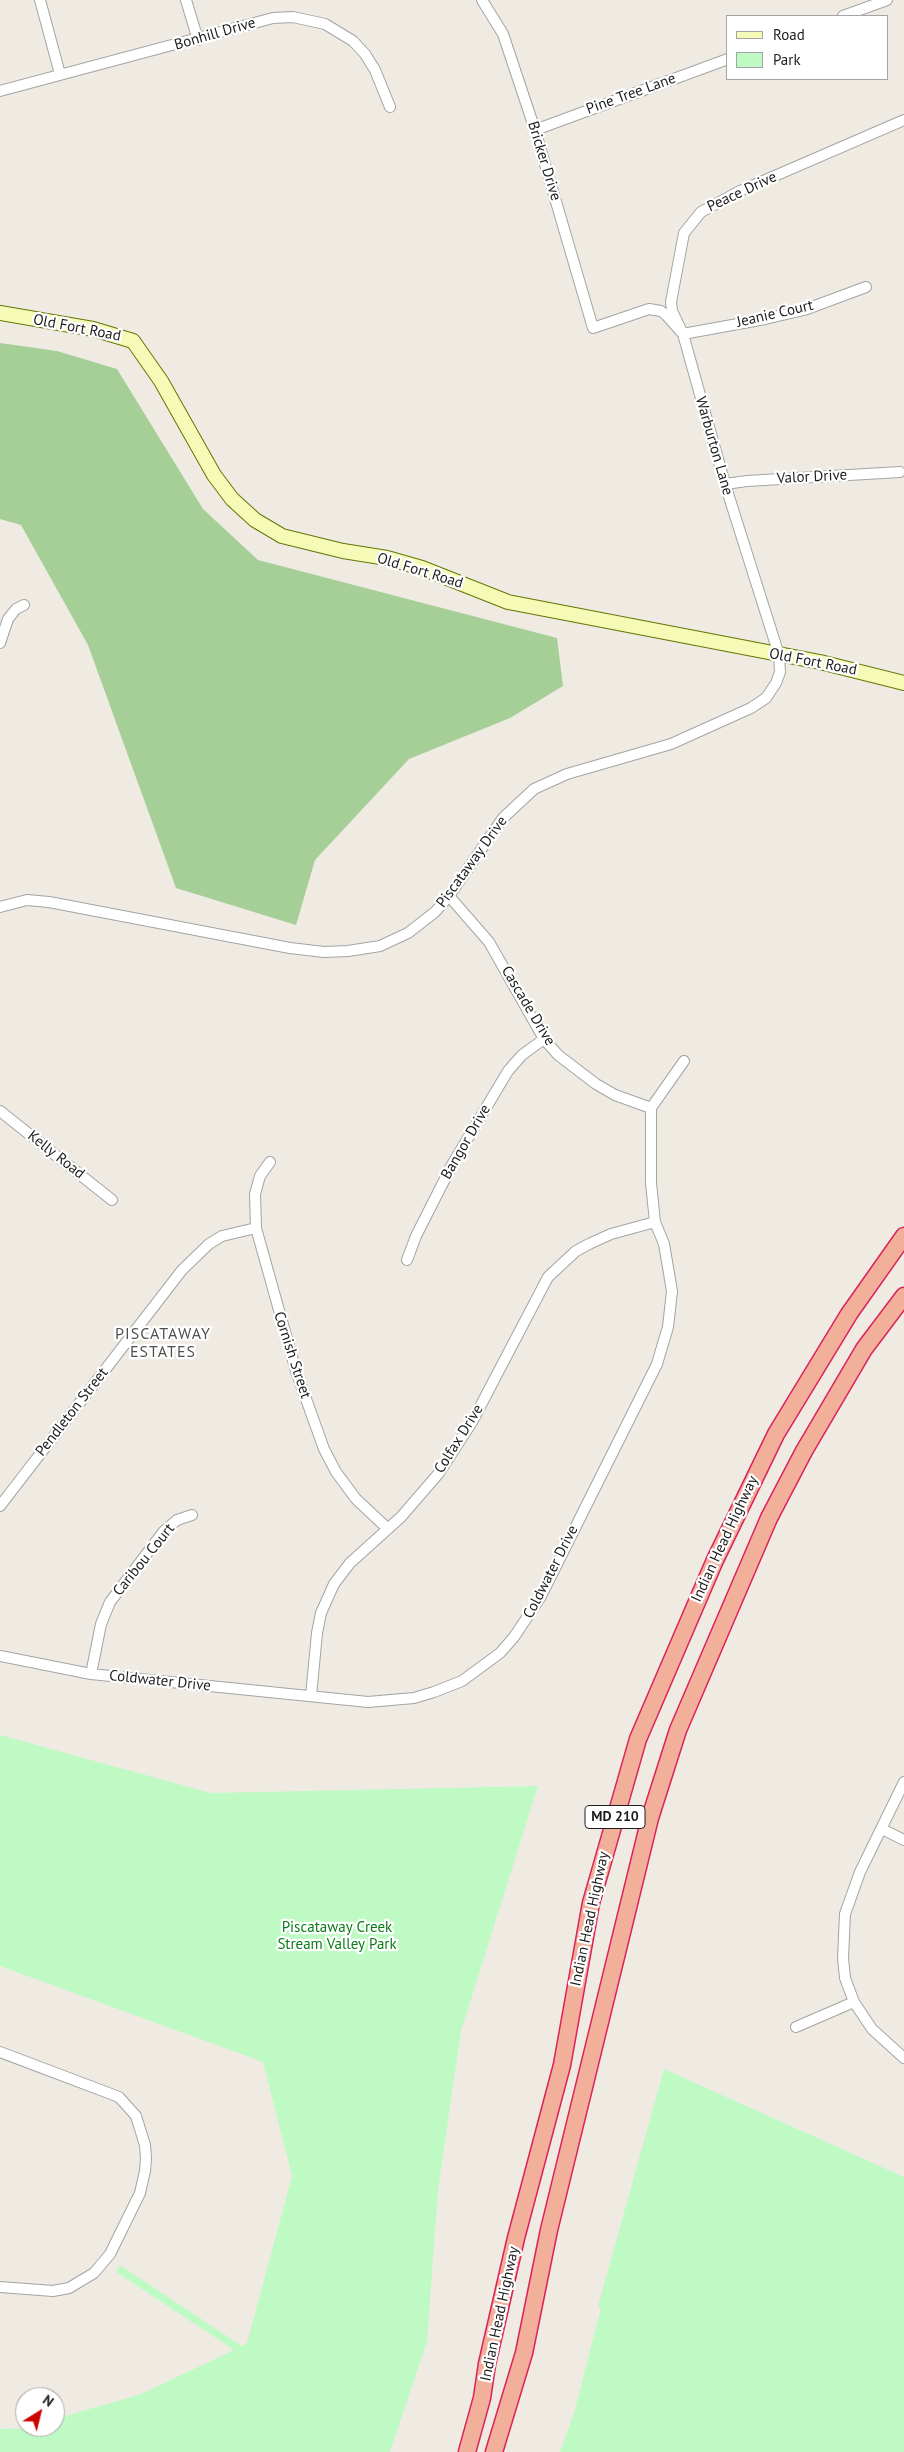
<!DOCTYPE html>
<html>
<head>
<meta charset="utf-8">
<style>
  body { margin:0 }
  #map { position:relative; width:904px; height:2452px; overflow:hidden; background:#efebe3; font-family:"PT Sans",sans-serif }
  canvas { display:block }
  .legend { position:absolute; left:726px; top:15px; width:162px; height:65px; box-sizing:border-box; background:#fff; border:1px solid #a5a5a5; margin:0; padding:6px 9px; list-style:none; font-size:15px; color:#1d1d1d }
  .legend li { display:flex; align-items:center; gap:10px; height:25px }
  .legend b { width:25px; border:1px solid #a5a5a5 }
  .north { position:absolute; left:15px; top:2387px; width:50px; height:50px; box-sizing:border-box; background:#fff; border:1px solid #a5a5a5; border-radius:50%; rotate:36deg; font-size:14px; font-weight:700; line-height:20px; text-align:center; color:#1d1d1d }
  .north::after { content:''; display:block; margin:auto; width:18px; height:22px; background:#cb0600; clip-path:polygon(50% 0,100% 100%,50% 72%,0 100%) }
</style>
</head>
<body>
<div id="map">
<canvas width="904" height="2452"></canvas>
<ul class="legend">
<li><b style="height:6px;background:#f5fab6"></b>Road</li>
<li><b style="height:14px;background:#bffac5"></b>Park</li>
</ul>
<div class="north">N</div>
</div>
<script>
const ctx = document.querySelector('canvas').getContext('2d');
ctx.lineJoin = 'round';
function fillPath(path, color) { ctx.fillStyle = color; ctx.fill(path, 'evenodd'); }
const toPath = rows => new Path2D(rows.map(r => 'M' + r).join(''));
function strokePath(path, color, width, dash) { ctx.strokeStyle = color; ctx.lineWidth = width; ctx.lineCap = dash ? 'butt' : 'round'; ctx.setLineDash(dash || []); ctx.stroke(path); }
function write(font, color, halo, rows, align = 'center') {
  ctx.font = font + ' "PT Sans",sans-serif'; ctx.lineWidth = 4.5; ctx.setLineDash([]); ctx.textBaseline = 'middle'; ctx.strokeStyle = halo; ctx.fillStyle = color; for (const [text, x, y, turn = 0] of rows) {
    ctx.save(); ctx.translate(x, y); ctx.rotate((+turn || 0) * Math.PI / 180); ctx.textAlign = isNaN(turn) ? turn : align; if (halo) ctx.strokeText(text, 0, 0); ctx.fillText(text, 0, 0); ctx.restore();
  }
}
fillPath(toPath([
  [0,343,57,351,117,369,203,509,258,560,557,638,563,686,510,718,409,759,315,860,296,925,176,888,88,645,21,525,0,519]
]), '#a6ce97');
fillPath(toPath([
  [0,1735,211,1793,538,1786,461,2031,438,2190,427,2342,390,2452,0,2452,0,2429,55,2427,55,2419,141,2394,234,2350,116,2272,120,2265,242,2346,247,2343,292,2176,263,2062,0,1966],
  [664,2069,904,2177,904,2452,560,2452,574,2413,601,2308,598,2306]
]), '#bffac5');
const minor = toPath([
  [40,0,60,74],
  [186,0,198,40],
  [843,16,887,0],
  [0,91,273,18,293,17,325,24,353,41,365,54,375,70,390,107],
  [535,130,728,59],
  [866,287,804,310,765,319,683,334,672,311,671,302,684,233,701,212,740,191,904,120],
  [725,484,747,481,900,472],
  [0,643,8,619,16,609,24,605],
  [449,896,489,942,544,1039,558,1055,596,1084,615,1095,651,1108],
  [0,907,27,900,49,902,290,948,324,952,348,951,380,946,408,933,435,912,449,896,503,818,534,789,567,774,671,744,751,708,766,698,776,683,780,672,779,655,725,484,683,334,667,316,661,311,649,309,593,328,535,130,503,34,482,0],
  [0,1111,112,1200],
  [270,1162,260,1176,255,1194,256,1228,296,1371,324,1449,336,1472,356,1499,387,1528],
  [407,1260,416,1236,453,1163,508,1071,522,1055,544,1039],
  [0,1506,182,1270,209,1244,222,1236,256,1228],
  [0,1656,91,1674,368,1702,414,1698,434,1692,462,1681,500,1653,514,1637,540,1598,657,1364,662,1347,668,1327,672,1291,664,1244,655,1222,651,1183,651,1108,684,1061],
  [91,1674,101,1624,110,1602,164,1531,177,1520,192,1515],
  [311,1696,317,1633,321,1613,334,1584,350,1563,401,1517,439,1473,472,1422,548,1277,576,1251,589,1244,611,1234,655,1222],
  [904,1782,860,1872,845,1914,843,1958,845,1978,854,2002,872,2029,904,2058],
  [882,1829,904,1840],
  [796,2027,854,2002],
  [0,2052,119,2097,136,2116,145,2145,146,2158,145,2171,140,2193,110,2254,94,2273,69,2288,53,2291,0,2287]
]);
const secondary = toPath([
  [0,313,93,329,133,341,161,381,214,475,232,499,255,520,282,536,343,551,387,558,422,568,508,602,820,662,904,683]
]);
const trunk = toPath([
  [467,2452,482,2398,487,2364,516,2238,562,2065,591,1903,638,1739,715,1560,776,1434,849,1314,904,1236],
  [494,2452,524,2353,549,2230,650,1818,678,1730,769,1518,804,1451,864,1349,904,1296]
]);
strokePath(minor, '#a4a4a4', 12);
strokePath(secondary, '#657504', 16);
strokePath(trunk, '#db225c', 19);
strokePath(minor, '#fff', 10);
strokePath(secondary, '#f5fab6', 14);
strokePath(trunk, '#f2af99', 16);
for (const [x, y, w] of [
  [615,1817,60]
]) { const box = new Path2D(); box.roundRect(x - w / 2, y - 11.5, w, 23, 4); ctx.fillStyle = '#fff'; ctx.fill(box); strokePath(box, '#1d1d1d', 1); }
write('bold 14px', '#1d1d1d', null, [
  ["MD 210",615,1817]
]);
write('15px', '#1d1d1d', '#fff', [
  ["Bonhill Drive",215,34,-16],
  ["Pine Tree Lane",631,94,-20],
  ["Bricker Drive",544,161,73],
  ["Peace Drive",742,192,-25],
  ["Jeanie Court",775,314,-13],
  ["Old Fort Road",77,328,11],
  ["Warburton Lane",714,446,74],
  ["Valor Drive",812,477,-3],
  ["Old Fort Road",420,571,17],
  ["Old Fort Road",813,662,11],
  ["Piscataway Drive",472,862,-54],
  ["Cascade Drive",528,1006,59],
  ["Bangor Drive",466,1142,-60],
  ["Kelly Road",56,1155,38],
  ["Cornish Street",292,1355,72],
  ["Pendleton Street",72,1412,-52],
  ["Colfax Drive",459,1439,-58],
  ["Indian Head Highway",725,1539,-65],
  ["Caribou Court",144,1560,-51],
  ["Coldwater Drive",551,1572,-63],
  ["Coldwater Drive",160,1681,6],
  ["Indian Head Highway",590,1919,-78],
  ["Indian Head Highway",500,2314,-78]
]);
write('15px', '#0a7c17', '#fff', [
  ["Piscataway Creek",337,1928],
  ["Stream Valley Park",337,1945]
]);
ctx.letterSpacing = '1px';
write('16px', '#505050', '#fff', [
  ["PISCATAWAY",163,1334],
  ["ESTATES",163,1352]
]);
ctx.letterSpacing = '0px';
</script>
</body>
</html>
